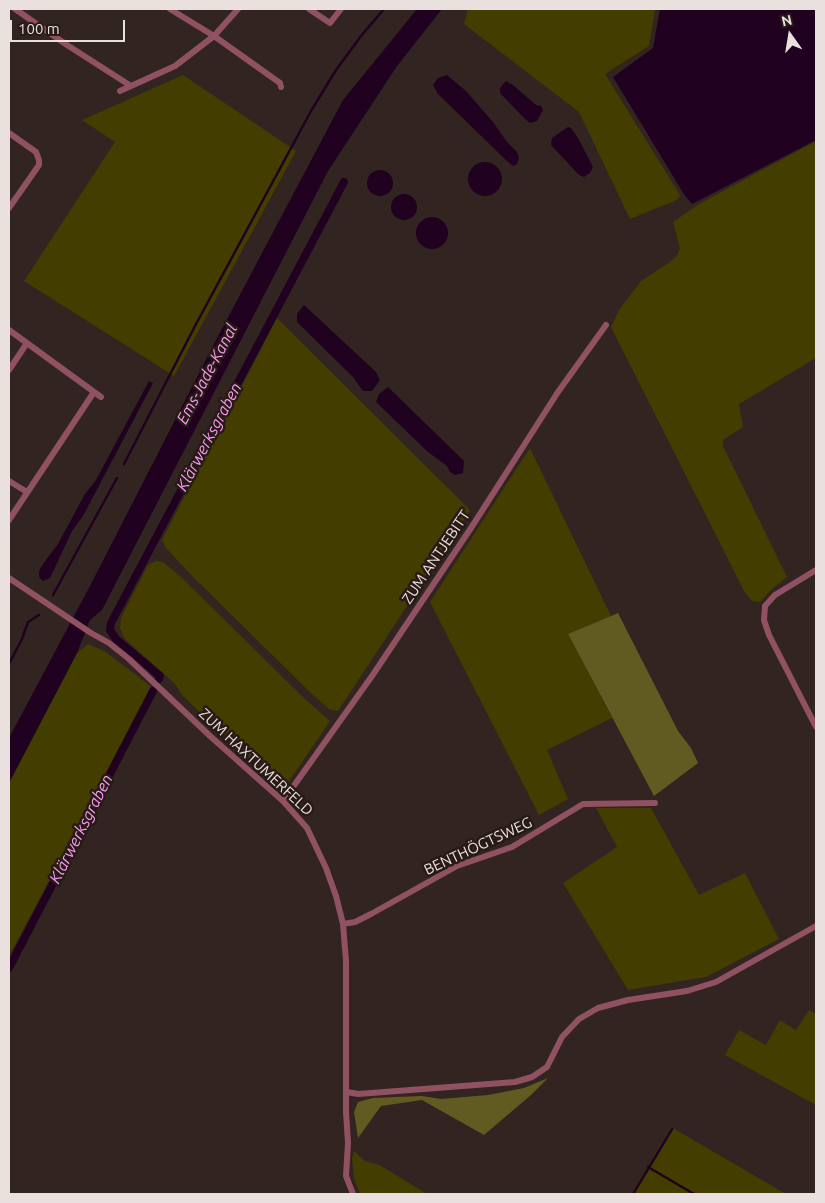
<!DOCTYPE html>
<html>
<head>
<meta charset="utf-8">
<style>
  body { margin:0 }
  #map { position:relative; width:825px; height:1203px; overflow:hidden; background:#322420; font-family:Ubuntu,sans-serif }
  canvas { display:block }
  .frame { position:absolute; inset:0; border:10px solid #eae0dd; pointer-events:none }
  .north { position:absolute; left:765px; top:10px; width:50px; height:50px; -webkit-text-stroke:4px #281a16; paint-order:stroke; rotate:347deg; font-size:14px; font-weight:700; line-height:20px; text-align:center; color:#eae0dd }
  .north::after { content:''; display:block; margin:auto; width:18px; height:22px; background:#eae0dd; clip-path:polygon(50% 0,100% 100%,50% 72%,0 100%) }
  .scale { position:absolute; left:10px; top:20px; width:115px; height:22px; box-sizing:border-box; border:2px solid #eae0dd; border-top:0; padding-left:6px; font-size:15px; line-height:18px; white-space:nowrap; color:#eae0dd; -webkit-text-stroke:4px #281a16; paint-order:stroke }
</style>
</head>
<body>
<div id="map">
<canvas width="825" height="1203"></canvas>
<div class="frame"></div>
<div class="north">N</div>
<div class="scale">100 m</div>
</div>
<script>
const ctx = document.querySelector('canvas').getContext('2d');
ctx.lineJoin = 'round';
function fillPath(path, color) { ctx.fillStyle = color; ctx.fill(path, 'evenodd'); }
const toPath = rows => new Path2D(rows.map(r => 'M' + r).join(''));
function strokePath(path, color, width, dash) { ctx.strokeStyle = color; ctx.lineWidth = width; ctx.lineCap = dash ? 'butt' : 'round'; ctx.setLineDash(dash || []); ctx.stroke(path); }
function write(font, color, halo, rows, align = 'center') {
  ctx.font = font + ' Ubuntu,sans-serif'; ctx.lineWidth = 5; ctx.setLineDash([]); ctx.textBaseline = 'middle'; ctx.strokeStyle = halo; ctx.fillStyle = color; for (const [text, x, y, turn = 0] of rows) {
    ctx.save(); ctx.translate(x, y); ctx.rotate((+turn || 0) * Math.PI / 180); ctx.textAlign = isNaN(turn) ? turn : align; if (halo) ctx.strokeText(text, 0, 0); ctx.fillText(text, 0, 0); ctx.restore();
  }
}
fillPath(toPath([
  [468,9,655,9,649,46,605,74,680,195,677,200,630,219,579,112,464,24],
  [183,75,296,151,174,376,24,281,115,142,82,120],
  [816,141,816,358,739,404,743,427,723,440,723,446,787,577,772,589,760,602,752,601,744,591,611,327,619,310,641,281,667,264,677,256,680,248,673,222,699,204],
  [277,318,470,510,338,711,330,710,315,697,194,578,166,548,162,540],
  [530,448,611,616,568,634,612,718,547,750,568,799,539,815,430,602],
  [156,561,163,562,180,576,305,699,330,721,285,787,216,728,182,695,176,685,163,673,124,638,120,628,121,618,148,565],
  [88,644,104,651,140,678,150,686,150,691,9,956,9,783,77,653],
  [596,808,651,808,699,895,745,873,779,939,706,977,628,990,563,883,617,847],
  [809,1010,816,1014,816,1105,725,1055,739,1030,766,1045,780,1020,796,1030],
  [671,1127,786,1194,631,1194],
  [354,1151,365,1161,380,1165,427,1194,360,1194,354,1178,352,1158]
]), '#433d00');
fillPath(toPath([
  [618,613,678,731,691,748,698,763,654,796,568,634],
  [548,1078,531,1095,484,1135,422,1100,381,1106,358,1138,354,1112,358,1102,373,1098,395,1097,422,1096,441,1099,488,1095,524,1088]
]), '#615b22');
fillPath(toPath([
  [417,9,442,9,397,66,328,171,102,610,90,620,77,653,9,783,9,738,91,584,215,342,343,100],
  [660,9,816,9,816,140,692,204,685,196,613,77,653,48],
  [447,75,466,91,493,122,507,142,517,152,519,157,517,164,513,166,508,162,438,94,433,85,438,78],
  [506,81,513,85,536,105,541,106,543,110,537,121,530,123,524,118,500,93,500,88],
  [568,127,571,128,578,138,593,167,590,173,584,177,579,175,551,145,552,138],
  '468 179a17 17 0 1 1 34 0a17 17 0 1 1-34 0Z',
  '367 183a13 13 0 1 1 26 0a13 13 0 1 1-26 0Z',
  '391 207a13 13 0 1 1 26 0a13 13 0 1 1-26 0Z',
  '416 233a16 16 0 1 1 32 0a16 16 0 1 1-32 0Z',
  [304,305,376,372,380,380,372,391,363,391,353,377,297,322,297,314],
  [149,381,153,383,83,516,72,531,50,578,43,581,39,577,39,571,43,564,58,544,85,494,96,480],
  [388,387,464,461,463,473,455,475,450,472,447,466,428,452,376,402,379,394]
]), '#210120');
strokePath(toPath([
  [124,464,195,326,311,111,336,70,361,36,384,9],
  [53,595,117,478],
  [9,664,22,639,28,622,39,615],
  [648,1167,694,1194],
  [633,1194,672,1129]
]), '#210120', 2.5);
strokePath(toPath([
  [159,679,160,676,116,639,110,630,111,623,344,182],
  [9,968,153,691]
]), '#210120', 8);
strokePath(toPath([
  [15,9,67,45,131,86],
  [170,9,214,36,280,83,281,87],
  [309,9,330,23,341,9],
  [120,91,175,66,214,36,238,9],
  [9,133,36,152,39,160,39,165,9,208],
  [9,330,101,397],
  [9,370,27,343],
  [9,481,27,492],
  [9,520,94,392],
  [816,570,775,595,765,606,764,620,769,635,816,727],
  [9,578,91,633,109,643,129,659,210,736,283,801,307,828,326,868,336,896,343,924,346,961,346,1112,348,1143,346,1176,353,1194],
  [283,801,372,676,471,528,558,392,606,325],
  [343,924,355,922,371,914,457,866,512,847,583,804,655,803],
  [347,1092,358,1094,515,1082,532,1077,547,1067,562,1037,579,1019,598,1008,628,1000,687,991,716,982,816,926]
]), '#905162', 6);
write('15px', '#eae0dd', '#281a16', [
  ["ZUM ANTJEBITT",436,557,-56],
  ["ZUM HAXTUMERFELD",256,762,43],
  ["BENTHÖGTSWEG",478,846,-25]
]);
write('italic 16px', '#fc9bf4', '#281a16', [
  ["Ems-Jade-Kanal",207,374,-62],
  ["Klärwerksgraben",209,437,-62],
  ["Klärwerksgraben",81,829,-63]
]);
</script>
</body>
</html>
